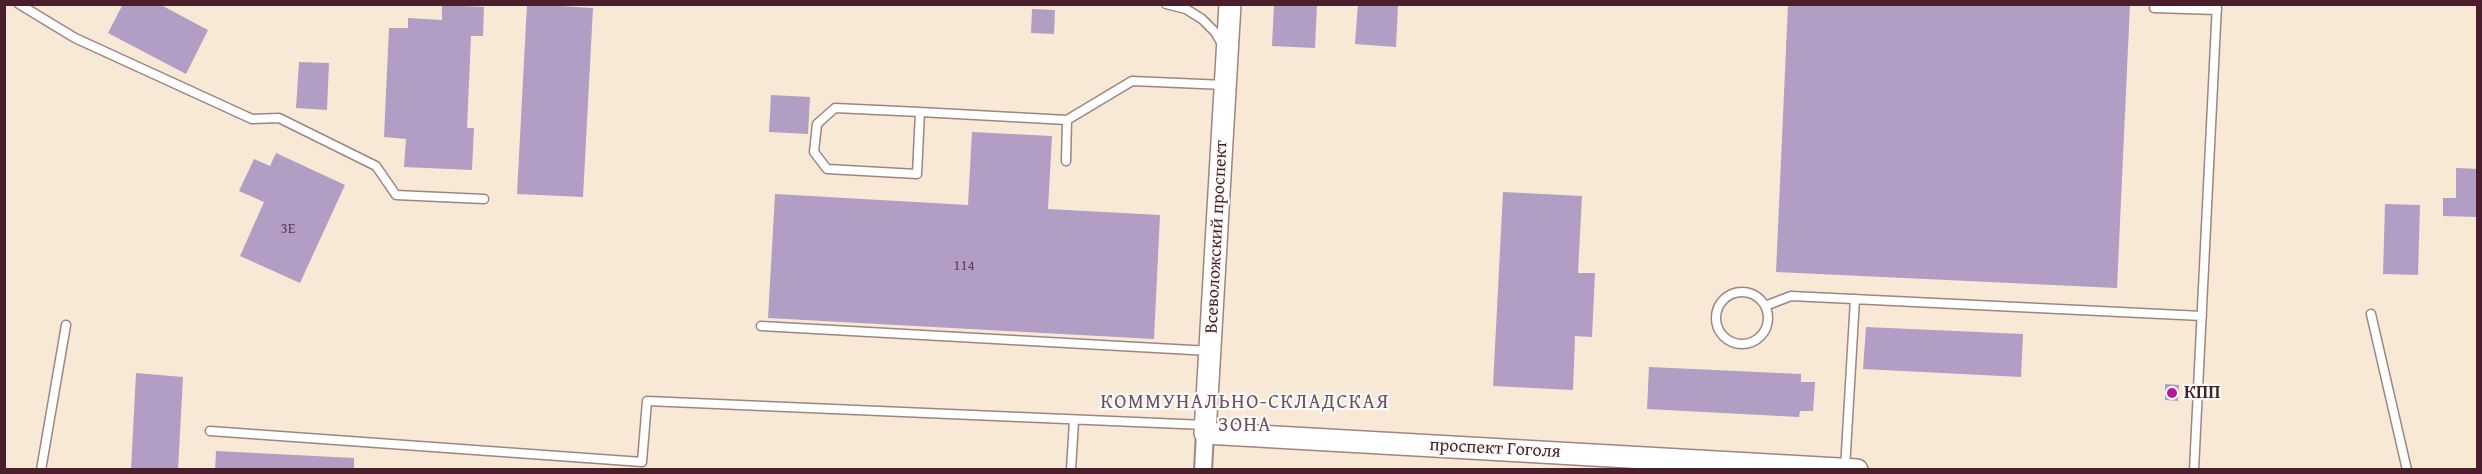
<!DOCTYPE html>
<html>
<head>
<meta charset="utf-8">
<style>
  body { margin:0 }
  #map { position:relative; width:2482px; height:474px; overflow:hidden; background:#f7e9d5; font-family:"Gentium Book Plus",serif }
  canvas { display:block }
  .frame { position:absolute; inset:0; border:6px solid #4a1f2b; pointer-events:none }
</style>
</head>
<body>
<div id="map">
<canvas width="2482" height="474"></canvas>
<div class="frame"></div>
</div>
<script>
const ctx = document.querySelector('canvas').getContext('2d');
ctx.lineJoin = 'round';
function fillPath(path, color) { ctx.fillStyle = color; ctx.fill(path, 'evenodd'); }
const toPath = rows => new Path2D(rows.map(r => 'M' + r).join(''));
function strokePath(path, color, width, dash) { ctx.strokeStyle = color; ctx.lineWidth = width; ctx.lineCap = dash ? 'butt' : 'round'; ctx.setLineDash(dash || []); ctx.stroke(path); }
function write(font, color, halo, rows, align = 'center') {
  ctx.font = font + ' "Gentium Book Plus",serif'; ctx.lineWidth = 4.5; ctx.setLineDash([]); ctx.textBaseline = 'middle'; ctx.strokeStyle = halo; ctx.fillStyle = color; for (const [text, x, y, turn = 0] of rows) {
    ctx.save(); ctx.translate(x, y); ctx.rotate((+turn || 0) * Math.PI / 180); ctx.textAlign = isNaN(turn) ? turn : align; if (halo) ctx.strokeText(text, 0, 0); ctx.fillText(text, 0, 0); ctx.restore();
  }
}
fillPath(toPath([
  [123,4,159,4,208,30,186,74,108,33],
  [527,4,593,8,583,197,517,194],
  [1274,4,1317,4,1315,48,1272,46],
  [1358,4,1398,4,1396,47,1355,44],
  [1788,4,2130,4,2117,288,1776,272],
  [442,5,484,7,483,36,471,36,467,128,474,128,472,170,404,167,406,139,384,137,389,28,408,28,408,18,442,20],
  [1032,9,1055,10,1054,34,1031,33],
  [299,62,329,63,327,110,296,108],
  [771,95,810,97,808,134,769,132],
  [972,132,1052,136,1048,209,1160,215,1154,339,768,318,775,194,968,205],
  [276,153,345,185,300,283,240,256,264,202,239,191,254,159,270,166],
  [2456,168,2478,169,2478,217,2443,216,2443,198,2456,198],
  [1503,192,1582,196,1578,273,1595,273,1592,337,1575,336,1573,390,1493,386],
  [2385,204,2420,205,2418,275,2383,274],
  [1866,327,2023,334,2021,377,1863,369],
  [1649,367,1801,374,1801,382,1815,382,1813,411,1800,411,1799,417,1647,409],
  [136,373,183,377,178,470,131,470],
  [2165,384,2179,385,2178,401,2165,400],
  [216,451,354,458,354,470,215,470]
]), '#b29dc4');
const service = toPath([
  [19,4,75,38,252,119,279,118,376,166,396,195,484,199],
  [1166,4,1186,9,1202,19,1215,32,1222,44],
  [2154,8,2217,10],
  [920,112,917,174,827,169,814,152,817,124,835,108,920,112,1067,120,1132,81,1225,85],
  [1066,161,1067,120],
  '1716 318a26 26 0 1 1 52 0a26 26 0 1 1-52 0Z',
  [1765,306,1791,296,2202,316],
  [2371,314,2407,470],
  [761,326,1210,351],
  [210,431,642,462,647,401,1205,425],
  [1845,469,1855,299],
  [41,470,66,325],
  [1071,470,1074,421],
  [2194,470,2217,4]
]);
const minor = toPath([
  [1203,470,1205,433]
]);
const tertiary = toPath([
  [1230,4,1205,433,1857,470]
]);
strokePath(service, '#a08480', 11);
strokePath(minor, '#a08480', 20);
strokePath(tertiary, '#a08480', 24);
strokePath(service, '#fff', 8);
strokePath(minor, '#fff', 16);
strokePath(tertiary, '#fff', 21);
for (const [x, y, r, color] of [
  [2172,393,6,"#b5179e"]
]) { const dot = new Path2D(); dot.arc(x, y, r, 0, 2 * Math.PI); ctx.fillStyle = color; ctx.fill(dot); strokePath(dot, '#fdfcf7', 2); }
write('15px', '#643e51', null, [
  ["3Е",288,229],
  ["114",964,266]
]);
write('18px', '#4a1f2b', '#fdfcf7', [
  ["Всеволожский проспект",1217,237,-87],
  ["проспект Гоголя",1495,449,3]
]);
write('bold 18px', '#4a1f2b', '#fdfcf7', [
  ["КПП",2184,393]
], 'left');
ctx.letterSpacing = '1.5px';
write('20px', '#6e4b61', '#fdfcf7', [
  ["КОММУНАЛЬНО-СКЛАДСКАЯ",1245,403],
  ["ЗОНА",1245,426]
]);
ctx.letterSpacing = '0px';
</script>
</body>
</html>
